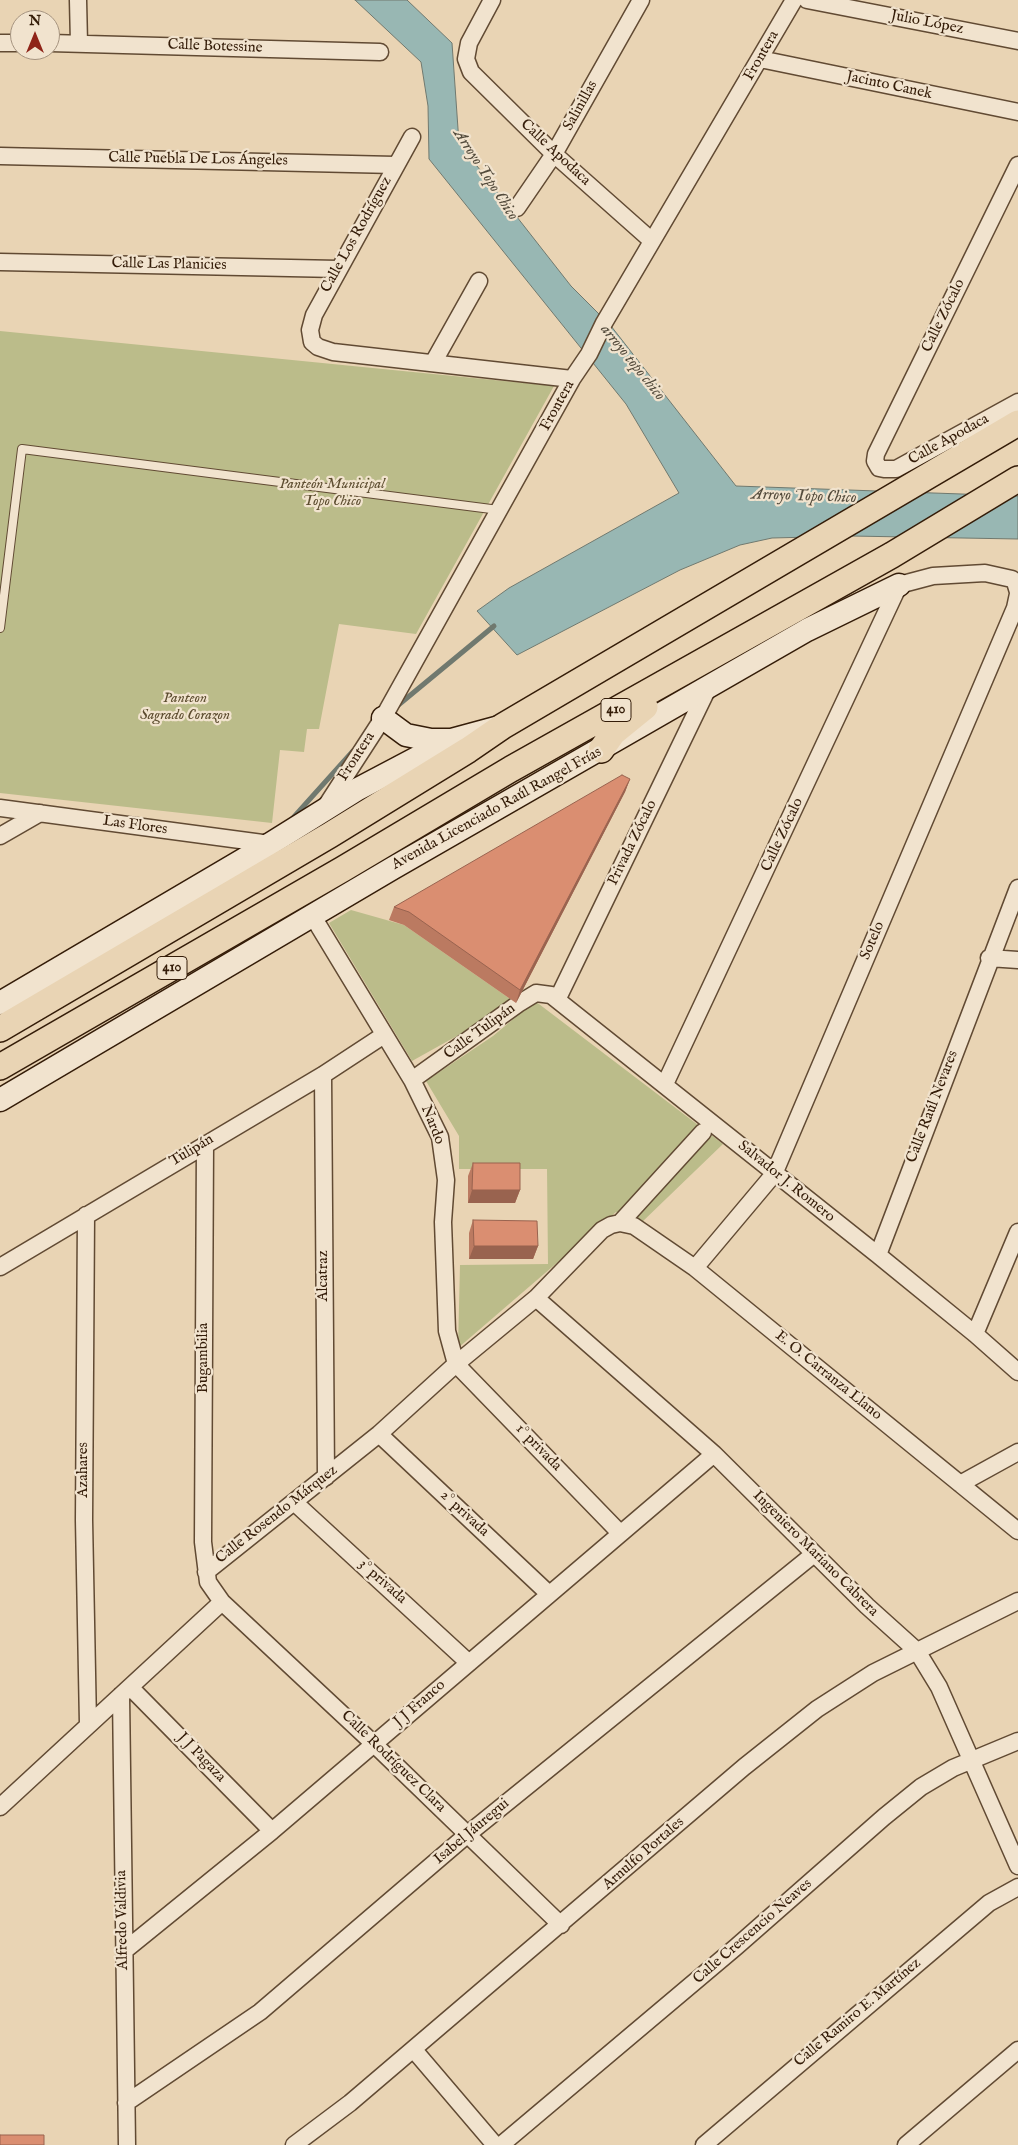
<!DOCTYPE html>
<html>
<head>
<meta charset="utf-8">
<style>
  body { margin:0 }
  #map { position:relative; width:1018px; height:2145px; overflow:hidden; background:#e9d4b4; font-family:"IM FELL English",serif }
  canvas { display:block }
  .north { position:absolute; left:10px; top:10px; width:50px; height:50px; box-sizing:border-box; background:#f1e3ce; border:1px solid #a5937f; border-radius:50%; rotate:0deg; font-size:14px; font-weight:700; line-height:20px; text-align:center; color:#341c08 }
  .north::after { content:''; display:block; margin:auto; width:18px; height:22px; background:#8f2418; clip-path:polygon(50% 0,100% 100%,50% 72%,0 100%) }
</style>
</head>
<body>
<div id="map">
<canvas width="1018" height="2145"></canvas>
<div class="north">N</div>
</div>
<script>
const ctx = document.querySelector('canvas').getContext('2d');
ctx.lineJoin = 'round';
function fillPath(path, color) { ctx.fillStyle = color; ctx.fill(path, 'evenodd'); }
const toPath = rows => new Path2D(rows.map(r => 'M' + r).join(''));
function strokePath(path, color, width, dash) { ctx.strokeStyle = color; ctx.lineWidth = width; ctx.lineCap = dash ? 'butt' : 'round'; ctx.setLineDash(dash || []); ctx.stroke(path); }
function write(font, color, halo, rows, align = 'center') {
  ctx.font = font + ' "IM FELL English",serif'; ctx.lineWidth = 4.5; ctx.setLineDash([]); ctx.textBaseline = 'middle'; ctx.strokeStyle = halo; ctx.fillStyle = color; for (const [text, x, y, turn = 0] of rows) {
    ctx.save(); ctx.translate(x, y); ctx.rotate((+turn || 0) * Math.PI / 180); ctx.textAlign = isNaN(turn) ? turn : align; if (halo) ctx.strokeText(text, 0, 0); ctx.fillText(text, 0, 0); ctx.restore();
  }
}
fillPath(toPath([
  [0,331,554,386,416,634,339,624,319,729,307,729,304,752,280,750,272,823,0,793],
  [351,910,404,925,516,1003,412,1061,329,923],
  [535,1001,723,1144,640,1224,616,1212,458,1348,460,1265,548,1264,547,1169,459,1169,459,1136,426,1081,493,1036]
]), '#bbbc8a');
const water = toPath([
  [355,0,407,0,452,43,459,143,571,286,611,326,736,486,1018,496,1018,539,851,536,772,538,740,545,680,570,517,655,477,611,509,588,679,493,626,404,429,159,428,106,421,62,355,0]
]);
fillPath(water, '#98b7b3');
strokePath(water, '#70796f', 1);
strokePath(toPath([
  [396,707,494,626],
  [292,819,353,751]
]), '#70796f', 5);
const lane = toPath([
  [0,628,22,449,499,510]
]);
const street = toPath([
  [78,0,79,43],
  [492,0,469,43,466,59,471,72,554,154,652,241],
  [807,0,1018,41],
  [0,43,20,43],
  [50,43,380,52],
  [760,59,1018,112],
  [412,137,314,315,310,330,312,342,318,347,333,352,572,379],
  [0,156,395,165],
  [1018,165,876,454,875,461,879,468,884,469,896,469,1018,402],
  [517,208,554,154,641,0],
  [0,262,338,269],
  [433,363,479,281],
  [326,806,383,718,572,379,589,354,604,323,794,0],
  [0,808,270,844],
  [0,836,40,813],
  [312,915,412,1080,440,1137,446,1180,443,1222,447,1331,456,1364,620,1533],
  [989,958,1018,960],
  [558,998,708,688],
  [323,1075,326,1477],
  [412,1080,518,1004,536,993,551,995,878,1255,975,1334,1018,1372],
  [665,1084,899,585,933,576,985,573,1012,579,1015,582,1018,592],
  [205,1144,203,1542,208,1582,222,1602,374,1744,561,1925],
  [86,1215,84,1520,88,1724],
  [620,1223,703,1132],
  [878,1255,1018,888],
  [0,1267,323,1075,384,1035],
  [695,1268,774,1174,1015,608,1018,594],
  [536,1298,714,1454,867,1606,917,1651,939,1687,1018,1866],
  [975,1334,1018,1232],
  [379,1434,549,1594],
  [960,1484,1018,1452],
  [294,1502,469,1663],
  [206,1572,379,1434,456,1364,536,1298,602,1230,611,1225,620,1223,634,1226,695,1268,1018,1531],
  [130,1687,272,1831],
  [121,1695,127,2145],
  [0,1807,222,1602],
  [124,1951,272,1831,714,1454],
  [414,2050,495,2145],
  [126,2103,260,2012,468,1834,814,1554],
  [294,2145,350,2103,744,1767,817,1709,873,1673,1018,1601],
  [501,2145,736,1947,884,1817,921,1787,953,1768,1018,1741],
  [704,2145,989,1903,1018,1887],
  [906,2145,1018,2050]
]);
const secondary = toPath([
  [383,718,406,735,431,740,451,740],
  [0,1003,270,844,358,789,451,740,499,727],
  [0,1100,393,868,807,630,899,585]
]);
const primary = toPath([
  [601,750,613,733,645,707],
  [0,1029,330,835,468,750,503,726,1018,423],
  [0,1067,343,869,511,769,892,555,1018,479]
]);
strokePath(lane, '#614a33', 10);
strokePath(street, '#614a33', 19);
strokePath(secondary, '#341c08', 25);
strokePath(primary, '#341c08', 28);
strokePath(lane, '#f1e3ce', 8);
strokePath(street, '#f1e3ce', 16);
strokePath(secondary, '#f1e3ce', 22);
strokePath(primary, '#e9d4b4', 25);
fillPath(toPath([
  [630,779,625,792,516,1003,404,925,389,920,394,907],
  [473,1163,520,1190,515,1203,468,1203,468,1176],
  [473,1220,538,1246,533,1259,469,1259,469,1233]
]), '#bb7a61');
fillPath(toPath([
  [630,779,625,792,516,1003,520,990],
  [472,1190,520,1190,515,1203,468,1203],
  [474,1246,538,1246,533,1259,469,1259]
]), '#99634f');
const building = toPath([
  [622,775,630,779,520,990,409,912,394,907,622,775],
  [473,1163,520,1163,520,1190,472,1190,473,1163],
  [473,1220,537,1221,538,1246,474,1246,473,1220],
  [0,2135,44,2135,44,2145,0,2145,0,2135]
]);
fillPath(building, '#da8e71');
strokePath(building, '#99634f', 1);
for (const [x, y, w] of [
  [616,710,30],
  [172,968,30]
]) { const box = new Path2D(); box.roundRect(x - w / 2, y - 11.5, w, 23, 4); ctx.fillStyle = '#f1e3ce'; ctx.fill(box); strokePath(box, '#341c08', 1); }
write('bold 14px', '#341c08', null, [
  ["410",616,710],
  ["410",172,968]
]);
write('15px', '#341c08', '#f1e3ce', [
  ["Julio López",927,23,11],
  ["Calle Botessine",215,47,2],
  ["Frontera",762,56,-60],
  ["Jacinto Canek",889,86,12],
  ["Salinillas",581,106,-61],
  ["Calle Apodaca",555,153,43],
  ["Calle Puebla De Los Ángeles",198,160,1],
  ["Calle Los Rodríguez",357,235,-61],
  ["Calle Las Planicies",169,265,1],
  ["Calle Zócalo",944,316,-64],
  ["Frontera",558,406,-61],
  ["Calle Apodaca",949,440,-29],
  ["Frontera",357,757,-57],
  ["Avenida Licenciado Raúl Rangel Frías",497,809,-29],
  ["Las Flores",135,826,8],
  ["Calle Zócalo",783,835,-65],
  ["Privada Zócalo",633,843,-64],
  ["Sotelo",873,941,-67],
  ["Calle Tulipán",480,1032,-36],
  ["Calle Raúl Nevares",933,1107,-69],
  ["Nardo",432,1125,68],
  ["Tulipán",192,1151,-31],
  ["Salvador J. Romero",786,1182,39],
  ["Alcatraz",324,1276,-90],
  ["Bugambilia",204,1358,-90],
  ["E. O. Carranza Llano",828,1376,39],
  ["1° privada",538,1448,46],
  ["Azahares",84,1470,-90],
  ["2° privada",464,1514,43],
  ["Calle Rosendo Márquez",277,1515,-38],
  ["Ingeniero Mariano Cabrera",815,1554,45],
  ["3° privada",382,1582,42],
  ["J J Franco",420,1704,-41],
  ["J J Pagaza",201,1758,46],
  ["Calle Rodríguez Clara",393,1762,44],
  ["Isabel Jáuregui",472,1832,-40],
  ["Arnulfo Portales",644,1854,-41],
  ["Alfredo Valdivia",123,1920,-91],
  ["Calle Crescencio Neaves",753,1932,-41],
  ["Calle Ramiro E. Martínez",858,2013,-40]
]);
write('italic 15px', '#5c4c2f', '#f1e3ce', [
  ["Panteón Municipal",332,485],
  ["Topo Chico",332,502],
  ["Panteon",185,699],
  ["Sagrado Corazon",185,716]
]);
write('italic 16px', '#524a3b', '#f1e3ce', [
  ["Arroyo Topo Chico",485,175,57],
  ["arroyo topo chico",632,363,51],
  ["Arroyo Topo Chico",804,497,2]
]);
</script>
</body>
</html>
